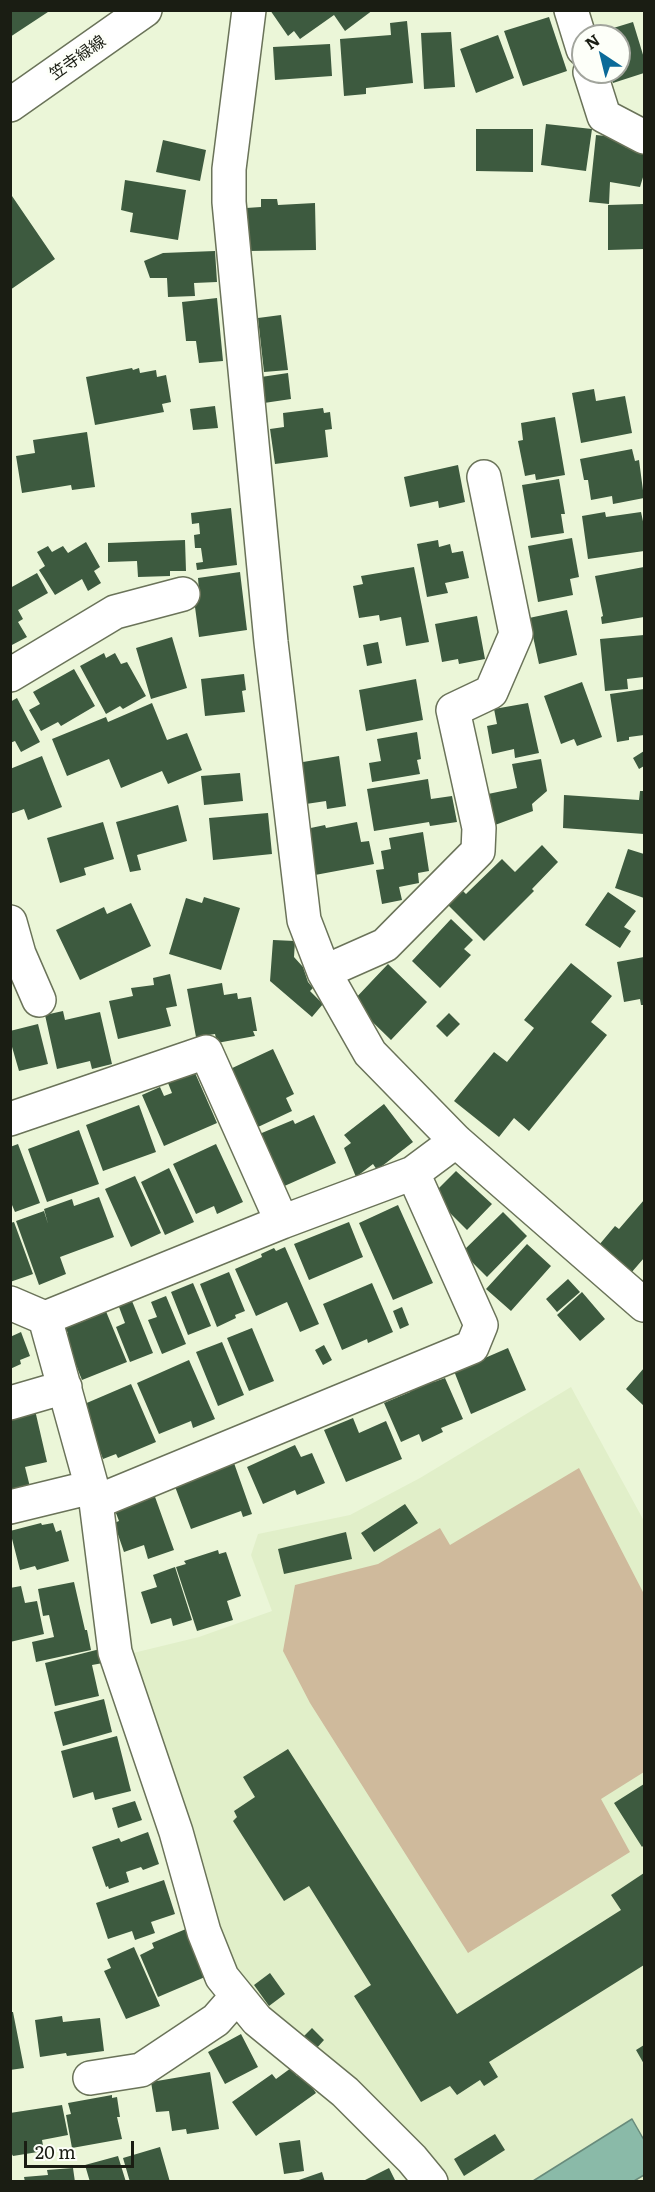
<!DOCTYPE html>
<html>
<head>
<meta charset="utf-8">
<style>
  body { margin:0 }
  #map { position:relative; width:655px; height:2192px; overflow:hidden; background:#ebf6d8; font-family:Literata,serif }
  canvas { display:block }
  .frame { position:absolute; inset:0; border:12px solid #1a1d13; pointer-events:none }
  .north { position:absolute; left:571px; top:24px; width:60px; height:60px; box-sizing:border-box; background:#fdfff9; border:2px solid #a2a59d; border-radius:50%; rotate:325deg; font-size:16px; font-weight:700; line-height:24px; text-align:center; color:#1a1d13 }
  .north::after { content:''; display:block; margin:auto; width:21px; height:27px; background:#0b6a99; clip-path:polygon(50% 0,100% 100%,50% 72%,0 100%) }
  .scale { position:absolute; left:24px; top:2141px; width:110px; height:27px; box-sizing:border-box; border:3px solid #1a1d13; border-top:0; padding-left:8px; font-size:18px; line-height:21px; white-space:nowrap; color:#1a1d13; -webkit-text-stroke:4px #fdfff9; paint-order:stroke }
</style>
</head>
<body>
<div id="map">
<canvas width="655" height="2192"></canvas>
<div class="frame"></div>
<div class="north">N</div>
<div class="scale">20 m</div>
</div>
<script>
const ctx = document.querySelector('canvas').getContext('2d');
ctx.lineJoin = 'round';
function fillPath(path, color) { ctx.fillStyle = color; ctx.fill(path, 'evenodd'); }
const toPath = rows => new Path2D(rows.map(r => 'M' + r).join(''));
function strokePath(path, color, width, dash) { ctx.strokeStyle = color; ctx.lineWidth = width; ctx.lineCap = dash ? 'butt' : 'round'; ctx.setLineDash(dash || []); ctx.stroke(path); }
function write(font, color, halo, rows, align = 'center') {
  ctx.font = font + ' Literata,"Noto Sans JP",serif'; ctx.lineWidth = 6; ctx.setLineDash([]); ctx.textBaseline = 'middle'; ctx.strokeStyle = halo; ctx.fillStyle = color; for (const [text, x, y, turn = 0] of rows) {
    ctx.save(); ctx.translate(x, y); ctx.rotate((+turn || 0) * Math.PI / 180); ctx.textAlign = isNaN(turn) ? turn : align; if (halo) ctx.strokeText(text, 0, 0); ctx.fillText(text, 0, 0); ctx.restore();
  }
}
fillPath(toPath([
  [571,1387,644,1521,644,2181,440,2181,234,1979,129,1654,199,1637,272,1611,251,1555,258,1534,350,1515,420,1478]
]), '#e1efc9');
fillPath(toPath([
  [579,1468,644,1594,644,1772,601,1799,630,1852,468,1953,310,1703,283,1651,295,1585,378,1564,440,1528,450,1545]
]), '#cfba9c');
const water = toPath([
  [632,2119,644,2140,644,2175,634,2181,533,2181,632,2119]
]);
fillPath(water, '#8abaa8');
strokePath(water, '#688b7b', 1.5);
fillPath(toPath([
  [10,10,51,10,10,37],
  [270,10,373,10,345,31,334,15,300,39,294,31,288,36],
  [549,17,567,71,523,86,504,31],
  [407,21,413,83,366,88,366,94,344,96,340,39,391,35,390,23],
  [633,22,644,58,644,73,613,83,609,72,619,72,619,36,598,36,597,33],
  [451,32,455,87,424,89,421,33],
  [498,35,514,78,476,93,460,49],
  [330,44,332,76,275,80,273,47],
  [546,124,592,129,586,171,541,165],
  [476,129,533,129,533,172,476,171],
  [596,135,626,138,625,147,644,153,644,174,640,187,610,182,609,204,589,202],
  [163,140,206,150,200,181,156,172],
  [125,180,186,190,178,240,130,232,133,213,121,210],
  [12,196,55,259,10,290,10,197],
  [261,199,277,199,278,205,315,203,316,250,248,251,246,208,261,207],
  [644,204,644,249,608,250,608,205],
  [215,251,217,282,194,283,195,296,168,297,167,278,150,278,144,261,163,253],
  [217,298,223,361,199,363,196,341,186,341,182,302],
  [281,315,288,370,264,372,258,318],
  [132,368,133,370,139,368,140,373,156,370,157,377,166,375,171,402,162,404,164,412,95,425,86,377],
  [288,373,291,399,264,403,261,377],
  [594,389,596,401,625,396,632,433,581,443,572,393],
  [215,406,218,428,193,430,190,409],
  [323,408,324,413,330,412,332,429,325,430,328,457,275,464,270,429,284,427,283,413],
  [555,417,565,475,536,480,535,474,525,476,518,441,523,440,521,423],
  [87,432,95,487,72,490,71,485,22,493,16,456,35,453,33,440],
  [632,449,635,461,639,460,644,498,613,504,612,496,591,500,588,480,584,480,580,459],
  [458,465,465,502,439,508,438,501,410,507,404,477],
  [559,479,565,514,561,514,564,533,531,538,522,485],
  [231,508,237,565,197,570,196,563,203,562,201,548,195,548,194,535,200,534,199,523,192,524,191,513],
  [605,512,606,517,641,512,644,526,644,551,588,559,582,516],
  [572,538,579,577,570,579,573,595,538,602,528,546],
  [185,540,186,571,170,571,170,576,138,577,137,561,108,562,108,543],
  [438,540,439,547,450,544,452,553,463,551,469,578,445,583,448,593,427,597,417,544],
  [86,542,100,567,94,571,101,583,88,591,82,579,55,595,39,570,45,566,37,552,48,546,52,552,63,546,68,553],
  [414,567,429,642,406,646,401,617,380,621,379,615,359,618,353,586,363,584,361,576],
  [644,567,644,617,602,624,601,617,603,616,595,576],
  [240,572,247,630,199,637,193,592,199,591,198,578],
  [37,573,48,593,18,610,23,619,18,622,27,637,10,646,10,588],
  [567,610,577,655,539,664,529,618],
  [477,616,485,659,459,664,458,659,442,662,435,624],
  [644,635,644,677,627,679,628,689,605,691,600,639],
  [172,637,187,688,151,699,136,648],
  [378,642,382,663,367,666,363,645],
  [104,653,106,658,115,653,121,664,127,662,146,696,123,709,120,706,106,714,80,666],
  [74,669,95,706,61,726,58,722,41,731,29,710,40,704,33,692],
  [244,674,246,690,242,691,245,712,205,716,201,679],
  [416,679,423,720,366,731,359,690],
  [582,682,602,737,577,746,574,739,561,744,544,696],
  [644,689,644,735,629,737,629,740,617,742,610,694],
  [17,698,40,742,21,752,15,741,10,743,10,702],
  [152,703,167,740,187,733,202,770,168,784,162,771,121,788,109,759,67,776,52,739,106,717,108,722],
  [528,703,539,753,515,758,514,749,492,754,487,726,497,724,494,709],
  [417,732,421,759,417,760,420,774,372,782,369,763,381,761,377,739],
  [644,751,644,766,639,769,633,758],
  [42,756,62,807,28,820,24,809,10,814,10,769],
  [339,756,346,806,327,809,326,801,306,804,299,765,303,765,303,762],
  [541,759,547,791,532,804,533,811,495,825,488,794,517,788,512,764],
  [240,773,243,801,204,805,201,776],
  [428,779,431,799,452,796,457,822,430,826,429,822,374,831,367,789],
  [640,791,644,791,644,834,563,828,564,795,639,800],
  [178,805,187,841,137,855,141,870,130,872,116,822],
  [268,813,272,854,213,860,209,818],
  [103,822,114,859,84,868,86,875,60,883,47,838],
  [357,822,361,842,369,841,374,864,315,875,306,829,325,825,326,828],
  [423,832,429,871,418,873,419,883,399,887,402,900,382,904,376,870,384,869,381,851,391,849,389,838],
  [542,845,558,862,532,889,534,891,484,941,448,905,463,891,466,894,502,859,515,872],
  [628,849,644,854,644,898,615,888],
  [608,892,636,911,624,927,631,931,620,948,585,925],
  [204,897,240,908,221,970,169,954,186,898,202,903],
  [131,903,151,946,80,980,56,930,104,907,107,914],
  [451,919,473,940,464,949,471,955,440,988,412,961],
  [273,940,295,941,294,957,303,967,308,982,313,988,310,991,323,1004,312,1017,270,981],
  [644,957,644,1005,641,1005,640,999,624,1002,617,962],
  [571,963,612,996,591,1022,607,1035,529,1131,514,1118,499,1137,454,1101,494,1052,507,1062,534,1028,524,1020],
  [388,964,427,1002,391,1040,352,1002],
  [170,974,177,1006,166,1008,171,1026,118,1039,109,1001,133,996,131,988,154,985,153,978],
  [222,983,224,995,237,993,238,999,251,997,257,1031,253,1031,255,1036,217,1043,215,1034,196,1037,187,989],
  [63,1011,65,1020,100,1012,112,1064,92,1069,90,1061,57,1069,45,1015],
  [449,1013,460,1024,447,1037,436,1026],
  [38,1024,48,1064,19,1071,10,1040,10,1031],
  [273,1049,294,1094,286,1098,292,1111,258,1127,228,1070],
  [192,1066,217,1123,164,1146,142,1095,160,1087,164,1096,172,1093,166,1078],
  [384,1104,413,1142,377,1170,373,1164,356,1177,344,1148,351,1143,344,1135],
  [139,1105,156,1152,103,1171,86,1125],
  [314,1115,336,1163,280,1188,257,1135,293,1120,295,1124],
  [79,1130,99,1184,47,1202,28,1149],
  [18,1144,40,1203,15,1212,12,1205,10,1206,10,1147],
  [216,1144,243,1202,217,1214,214,1206,196,1214,173,1164],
  [169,1168,194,1222,165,1235,141,1182],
  [456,1171,492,1204,467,1230,443,1206,436,1191],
  [135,1176,161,1233,131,1247,105,1189],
  [99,1197,114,1237,60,1257,66,1274,39,1285,16,1221,44,1211,48,1224,44,1209,72,1199,74,1206],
  [644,1200,644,1258,631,1273,599,1245,615,1226,619,1229],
  [398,1205,433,1283,393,1300,359,1223],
  [503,1212,527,1236,487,1277,462,1252],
  [14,1222,33,1274,10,1282,10,1223],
  [349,1222,363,1257,309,1280,294,1244],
  [527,1244,551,1266,511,1311,486,1289],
  [285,1247,319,1324,300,1332,287,1302,256,1316,235,1269,262,1257,261,1254,274,1248,276,1251],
  [229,1272,245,1311,235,1315,236,1318,217,1327,200,1284],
  [568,1279,580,1292,557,1312,546,1299],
  [193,1283,211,1326,188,1335,171,1292],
  [372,1283,393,1332,368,1343,367,1339,342,1350,323,1304],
  [582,1292,605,1319,580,1341,557,1315],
  [166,1296,186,1344,162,1354,148,1320,157,1317,151,1302],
  [132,1301,153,1353,130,1362,116,1327,125,1323,119,1307],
  [402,1307,409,1325,400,1329,393,1311],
  [105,1309,127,1362,82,1380,64,1335,68,1333,65,1328],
  [252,1328,274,1381,249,1391,227,1338],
  [21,1332,30,1356,20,1360,21,1364,10,1369,10,1337],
  [222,1342,244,1395,218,1406,196,1352],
  [324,1345,332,1360,323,1365,315,1350],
  [508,1348,526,1390,471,1414,452,1366,464,1367],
  [189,1360,215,1419,193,1428,191,1421,159,1434,137,1383],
  [644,1368,644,1406,626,1389],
  [432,1378,434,1382,445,1378,463,1419,441,1428,443,1432,422,1442,419,1434,401,1442,384,1403,410,1392,408,1388],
  [131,1384,156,1442,118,1458,116,1454,103,1459,82,1405],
  [35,1410,47,1462,25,1467,32,1495,10,1499,10,1417],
  [353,1418,359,1433,386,1421,402,1459,346,1482,324,1430],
  [295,1445,301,1457,312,1453,325,1483,297,1495,295,1490,263,1504,247,1467],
  [234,1463,252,1514,243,1517,241,1511,191,1529,174,1484],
  [154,1494,174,1550,148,1559,144,1545,124,1552,114,1523,119,1521,114,1508],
  [405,1504,418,1523,374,1552,361,1533],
  [41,1523,42,1525,53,1523,56,1532,61,1530,69,1561,37,1570,35,1566,20,1570,10,1531],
  [346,1532,352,1559,284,1574,278,1549],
  [218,1550,219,1554,226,1552,241,1596,227,1601,233,1620,197,1631,176,1567,186,1564,184,1561],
  [175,1567,192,1620,173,1626,171,1618,151,1624,141,1592,157,1587,153,1575],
  [74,1582,85,1630,87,1630,91,1650,36,1662,32,1642,54,1637,49,1615,43,1616,38,1589],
  [21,1586,25,1603,37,1601,44,1634,10,1642,10,1588],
  [100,1649,103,1663,92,1665,99,1696,55,1706,45,1663],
  [104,1699,112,1732,63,1746,54,1712],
  [117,1736,131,1791,95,1800,93,1792,73,1798,61,1751],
  [288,1749,457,2014,621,1910,611,1895,644,1873,644,1965,489,2062,498,2077,484,2086,480,2080,457,2095,450,2086,421,2102,354,1996,371,1985,309,1886,284,1901,233,1821,237,1817,234,1811,255,1797,243,1777],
  [644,1784,644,1845,642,1847,614,1803],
  [135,1801,142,1820,118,1828,112,1808],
  [148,1832,159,1864,143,1870,141,1867,126,1872,129,1882,109,1889,108,1886,106,1887,92,1847,119,1838,121,1842],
  [164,1880,175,1914,151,1922,155,1933,135,1940,132,1931,108,1939,96,1903],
  [186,1929,205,1977,158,1997,140,1955,154,1948,152,1943],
  [134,1947,160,2006,126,2019,104,1971,111,1968,107,1959],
  [270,1973,285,1994,269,2006,254,1985],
  [10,2012,13,2012,24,2068,10,2070],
  [62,2016,63,2022,100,2018,104,2051,67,2056,66,2053,40,2057,35,2020],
  [312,2028,324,2040,315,2050,302,2038],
  [241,2034,258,2067,225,2084,208,2052],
  [644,2045,644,2064,636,2050],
  [291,2068,297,2076,302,2072,316,2093,256,2136,232,2102,272,2074,276,2079],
  [210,2072,219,2129,187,2134,186,2129,172,2131,169,2111,156,2112,151,2082],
  [112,2095,112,2098,117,2097,120,2117,117,2117,122,2139,72,2148,66,2115,71,2114,68,2103],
  [62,2105,68,2135,42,2140,44,2151,13,2156,10,2151,10,2113],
  [495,2134,505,2150,464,2176,454,2159],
  [300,2140,304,2171,284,2174,279,2143],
  [160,2147,170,2182,130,2182,123,2158],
  [118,2156,126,2182,90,2182,85,2165],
  [73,2168,75,2182,25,2182,24,2177,48,2175,47,2170],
  [389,2168,396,2182,361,2182],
  [322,2172,325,2182,296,2182,296,2181]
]), '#3d5a3f');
const minor = toPath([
  [249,10,229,169,229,202,271,642,304,920,324,972,370,1053,456,1141,644,1305],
  [571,10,583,49],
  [590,72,604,116,644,137],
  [10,105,145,10],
  [10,675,115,612,183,594],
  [10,922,19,954,39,1000],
  [324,972,385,945,478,851,479,828,453,710,491,692,516,634,484,477],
  [10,1119,206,1052,282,1222],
  [10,1303,45,1318,282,1222,413,1173,456,1141],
  [45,1318,96,1502,115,1652,176,1832,204,1932,222,1977,257,2020,345,2092,412,2159,431,2182],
  [10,1403,65,1387],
  [96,1502,472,1347,481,1325,413,1173],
  [10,1507,92,1487],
  [90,2078,141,2070,216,2020,237,1996]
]);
strokePath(minor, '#6a7359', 36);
strokePath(minor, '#fff', 33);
write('16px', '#1a1d13', '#fdfff9', [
  ["笠寺緑線",78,58,-35]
]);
</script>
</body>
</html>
